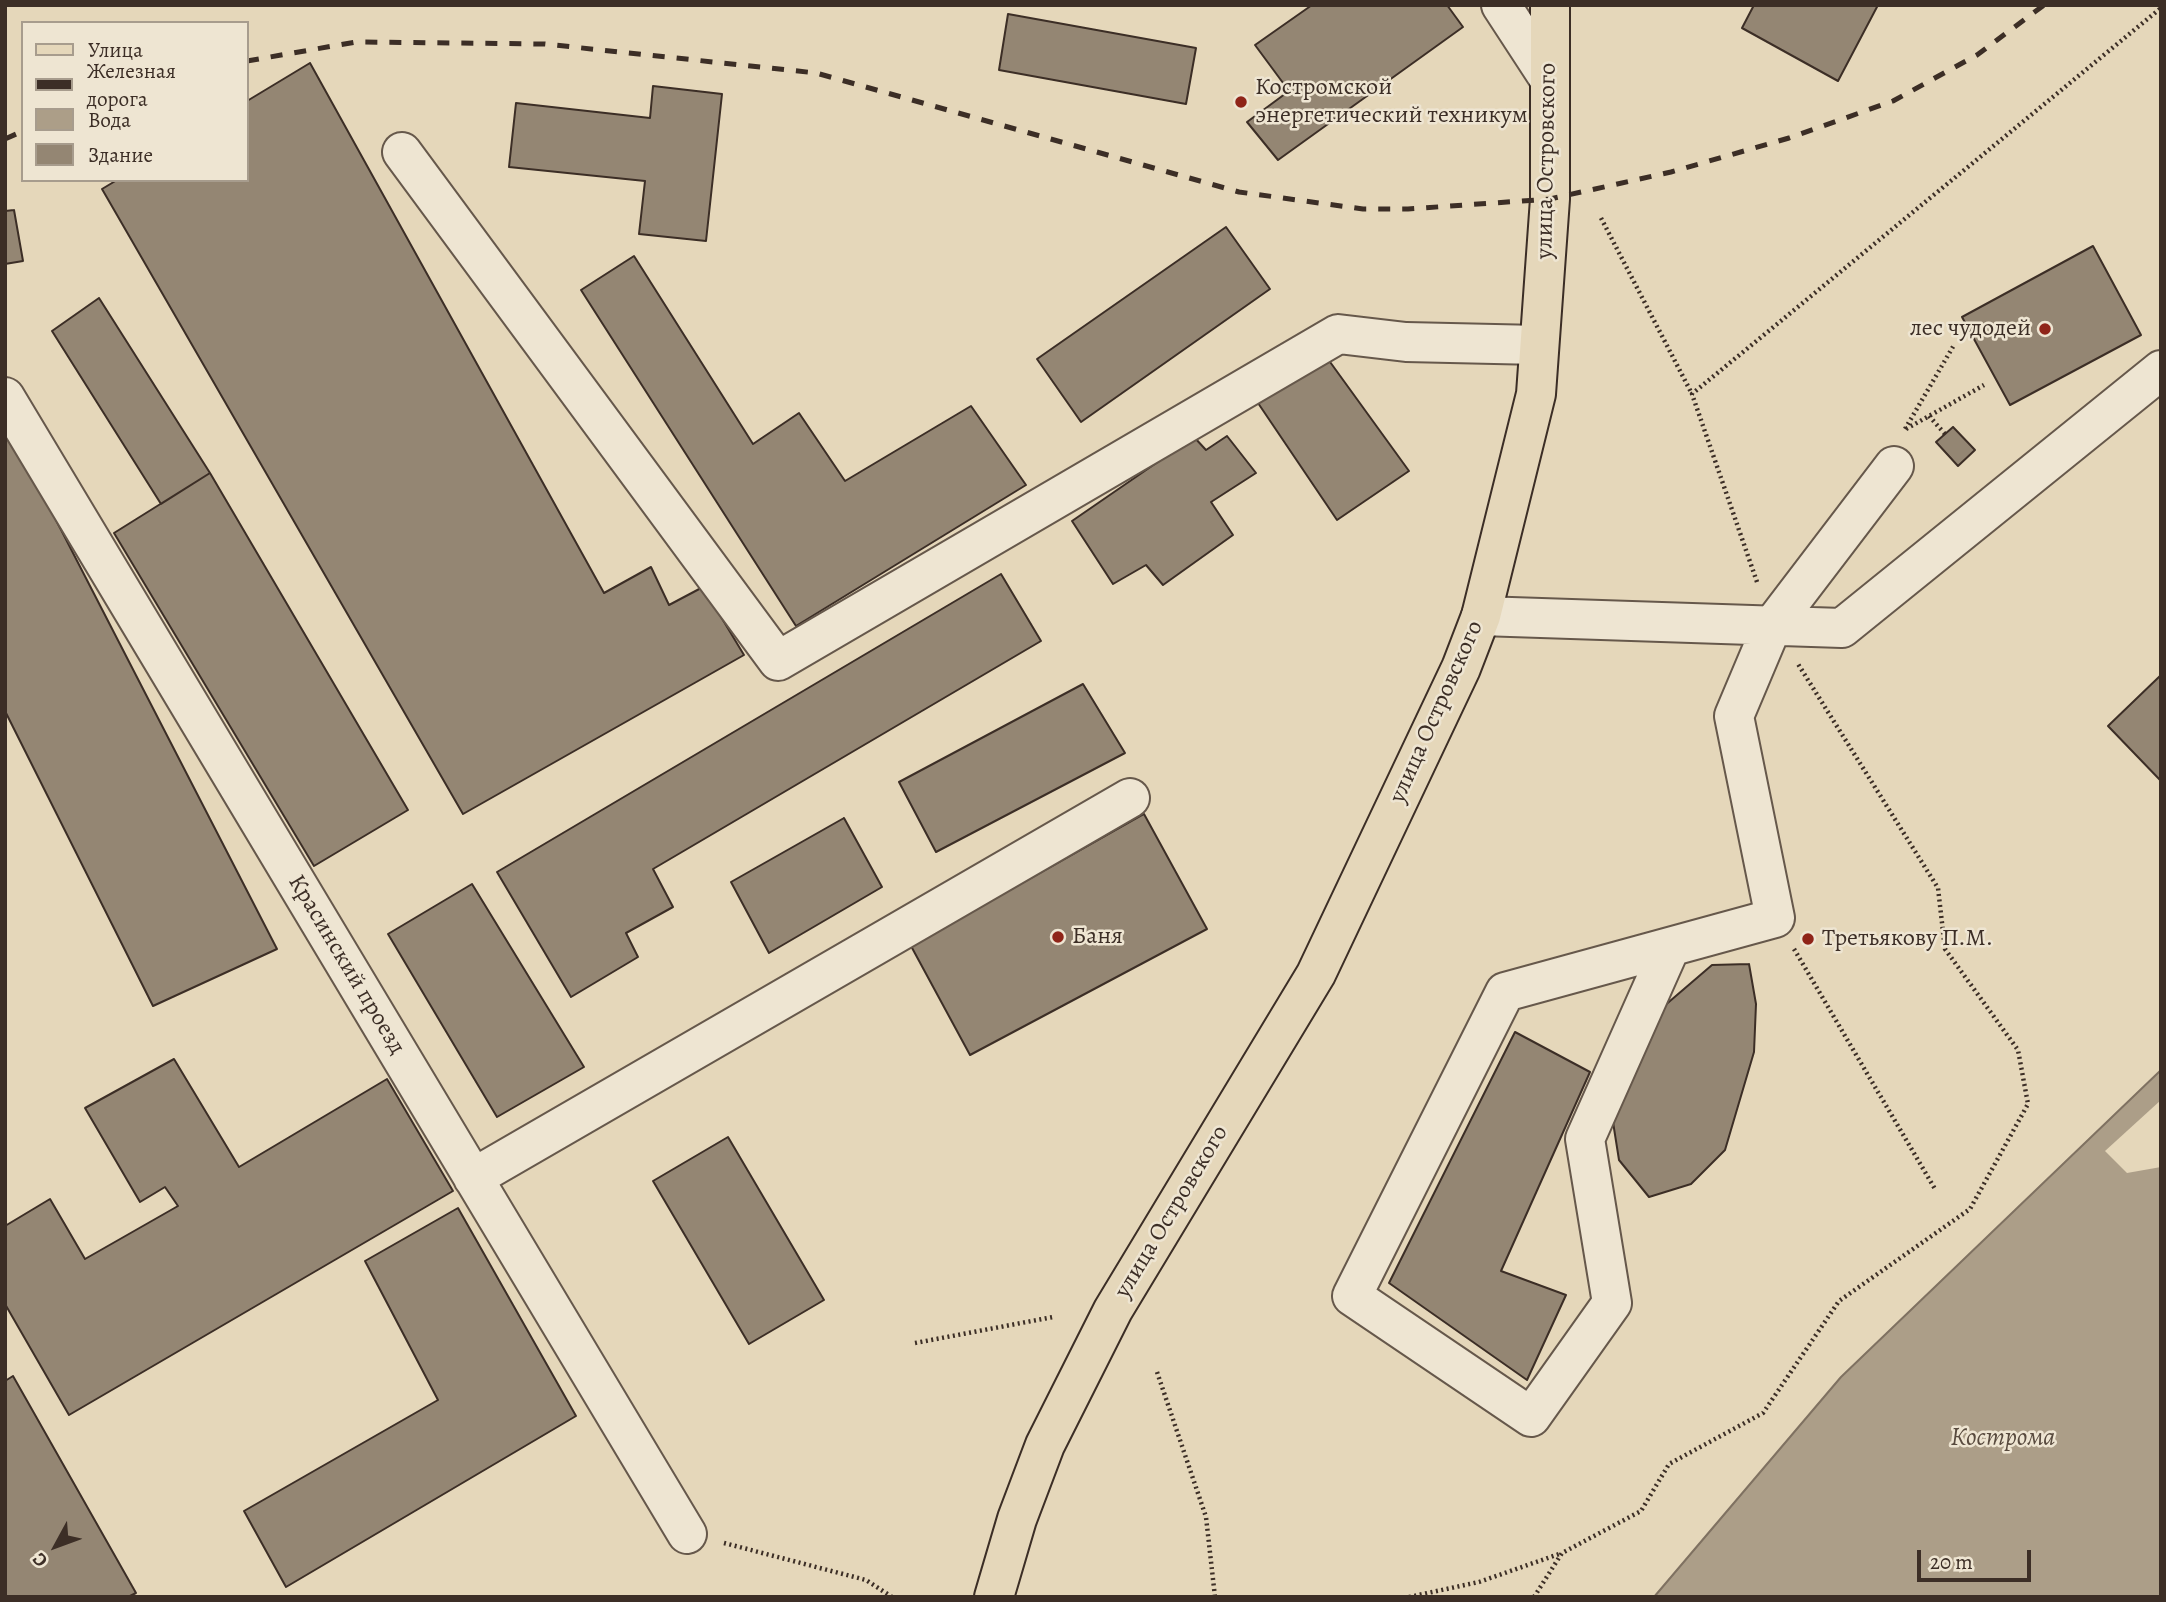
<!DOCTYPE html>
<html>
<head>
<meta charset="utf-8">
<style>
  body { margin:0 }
  #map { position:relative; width:2166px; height:1602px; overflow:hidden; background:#e5d7ba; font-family:Alegreya,serif }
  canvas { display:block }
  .frame { position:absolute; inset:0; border:7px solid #3c2e26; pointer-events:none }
  .legend { position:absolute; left:21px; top:21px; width:228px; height:161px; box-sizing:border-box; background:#eee5d2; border:2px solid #a79c8d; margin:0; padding:9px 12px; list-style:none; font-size:21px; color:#3c2e26 }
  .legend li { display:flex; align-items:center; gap:14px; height:35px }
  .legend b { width:35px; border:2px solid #a79c8d }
  .north { position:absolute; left:21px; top:1511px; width:70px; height:70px; -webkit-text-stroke:5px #eee5d2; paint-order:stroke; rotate:229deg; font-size:19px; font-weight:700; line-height:28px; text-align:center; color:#3c2e26 }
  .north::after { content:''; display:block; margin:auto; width:24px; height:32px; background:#3c2e26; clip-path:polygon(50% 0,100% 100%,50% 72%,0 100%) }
  .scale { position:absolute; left:1917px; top:1550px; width:114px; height:32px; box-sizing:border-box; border:4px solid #3c2e26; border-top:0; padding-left:9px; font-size:21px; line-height:24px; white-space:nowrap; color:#3c2e26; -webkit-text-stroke:5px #eee5d2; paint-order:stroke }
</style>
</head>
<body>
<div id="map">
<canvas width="2166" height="1602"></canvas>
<div class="frame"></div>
<ul class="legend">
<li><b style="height:9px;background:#e5d7ba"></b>Улица</li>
<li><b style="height:9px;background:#3c2e26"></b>Железная дорога</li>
<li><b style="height:19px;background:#ac9e88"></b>Вода</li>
<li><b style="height:19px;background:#948673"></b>Здание</li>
</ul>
<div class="north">С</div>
<div class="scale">20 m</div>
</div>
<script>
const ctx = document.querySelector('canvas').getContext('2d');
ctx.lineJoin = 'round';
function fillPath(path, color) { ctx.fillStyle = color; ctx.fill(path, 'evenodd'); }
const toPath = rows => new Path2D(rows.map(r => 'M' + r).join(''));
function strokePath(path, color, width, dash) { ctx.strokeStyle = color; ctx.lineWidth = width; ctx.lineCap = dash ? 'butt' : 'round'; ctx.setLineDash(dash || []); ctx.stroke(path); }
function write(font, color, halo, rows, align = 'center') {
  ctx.font = font + ' Alegreya,serif'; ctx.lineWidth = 5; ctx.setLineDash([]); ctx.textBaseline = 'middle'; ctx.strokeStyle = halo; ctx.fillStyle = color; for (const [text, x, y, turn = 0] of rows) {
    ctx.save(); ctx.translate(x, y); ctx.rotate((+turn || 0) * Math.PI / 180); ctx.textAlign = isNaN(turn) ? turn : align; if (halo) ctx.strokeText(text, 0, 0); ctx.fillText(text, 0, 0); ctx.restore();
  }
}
const water = toPath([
  [2161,1070,2161,1597,1654,1597,1841,1377,2161,1070]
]);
fillPath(water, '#ac9e88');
strokePath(water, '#7f7161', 2);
fillPath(toPath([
  [2161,1100,2161,1167,2127,1173,2105,1151]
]), '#e5d7ba');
const building = toPath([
  [1312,5,1447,5,1463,27,1278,160,1247,122,1289,91,1255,45,1312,5],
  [1754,5,1878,5,1838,81,1742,28,1754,5],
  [1008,14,1196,48,1186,104,999,70,1008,14],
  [310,63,604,593,651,567,669,605,703,587,744,655,463,814,102,189,117,180,247,180,247,101,310,63],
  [653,86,722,94,706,241,639,234,645,181,509,167,516,103,650,118,653,86],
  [14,210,23,261,5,264,5,211,14,210],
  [1226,227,1270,289,1081,422,1037,359,1226,227],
  [2093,246,2141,335,2010,405,1962,317,2093,246],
  [634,256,753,444,799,413,845,481,971,406,1026,485,796,626,581,290,634,256],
  [99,298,210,473,161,504,52,331,99,298],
  [1325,355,1409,471,1337,520,1258,403,1325,355],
  [5,421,277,949,153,1006,5,711,5,421],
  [1953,427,1975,450,1958,466,1936,442,1953,427],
  [1227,436,1256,473,1211,502,1233,535,1163,585,1146,565,1113,584,1072,521,1194,437,1206,450,1227,436],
  [210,473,408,810,314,866,114,533,210,473],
  [1001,574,1041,641,653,869,673,907,626,933,638,957,571,997,497,872,1001,574],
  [2161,675,2161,781,2108,726,2161,675],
  [1083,684,1125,753,936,852,899,782,1083,684],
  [1144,814,1207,929,970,1055,911,946,1144,814],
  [844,818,882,887,769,953,731,882,844,818],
  [472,884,584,1067,497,1117,388,934,472,884],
  [1749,964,1756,1004,1754,1052,1725,1150,1691,1184,1649,1197,1619,1160,1613,1122,1663,1007,1712,965,1749,964],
  [1515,1032,1590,1072,1501,1271,1566,1295,1527,1380,1389,1283,1515,1032],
  [174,1059,239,1167,387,1079,453,1191,69,1415,5,1304,5,1226,50,1199,85,1259,178,1206,165,1187,140,1202,85,1108,174,1059],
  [728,1137,824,1300,749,1344,653,1181,728,1137],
  [458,1208,576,1416,286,1587,244,1511,438,1400,365,1261,458,1208],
  [13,1376,136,1593,128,1597,5,1597,5,1381,13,1376]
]);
fillPath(building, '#948673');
strokePath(building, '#3c2e26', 2);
const minor = toPath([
  [1501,5,1548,77],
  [402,152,778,661,1338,334,1406,342,1539,345],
  [5,397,687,1534],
  [1481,616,1842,628,2161,370],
  [1670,948,1585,1139,1612,1303,1531,1417,1352,1296,1505,992,1775,918,1734,716,1772,626,1894,466],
  [473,1178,1130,798]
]);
const major = toPath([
  [994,1597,1017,1519,1045,1445,1113,1310,1316,974,1461,668,1481,616,1536,394,1550,199,1550,5]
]);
strokePath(minor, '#66584b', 42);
strokePath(major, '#3c2e26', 42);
strokePath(toPath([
  [1601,218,1692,394],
  [1929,416,1945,434],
  [1905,429,1954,345],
  [1906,429,1984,385],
  [1757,582,1692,394,2161,8],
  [1794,949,1935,1189],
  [915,1343,1053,1317],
  [1157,1372,1206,1517,1215,1597],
  [724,1543,866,1580,892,1597],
  [1409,1597,1479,1582,1562,1553],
  [1534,1597,1562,1553,1641,1511,1669,1464,1763,1413,1839,1301,1970,1209,2028,1104,2018,1050,1945,949,1938,888,1798,664]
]), '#3c2e26', 4.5, [2, 3.5]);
strokePath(minor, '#eee5d2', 38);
strokePath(major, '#e5d7ba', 38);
strokePath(toPath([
  [247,61,356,42,545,44,816,73,1239,192,1363,209,1408,209,1550,199,1671,172,1789,138,1893,101,1977,55,2044,5],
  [5,139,23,131]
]), '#3c2e26', 5, [12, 12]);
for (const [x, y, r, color] of [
  [1241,102,7,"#8f2418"],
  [2045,329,7,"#8f2418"],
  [1058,937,7,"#8f2418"],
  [1808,939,7,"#8f2418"]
]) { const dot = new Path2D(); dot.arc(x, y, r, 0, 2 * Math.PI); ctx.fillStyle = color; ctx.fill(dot); strokePath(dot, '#eee5d2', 2.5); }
write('24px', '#3c2e26', '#eee5d2', [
  ["Костромской",1255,88],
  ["энергетический техникум",1255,116],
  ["лес чудодей",2031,329,"right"],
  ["Баня",1072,937],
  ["Третьякову П.М.",1822,939]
], 'left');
write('24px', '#3c2e26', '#eee5d2', [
  ["улица Островского",1547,161,-89],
  ["улица Островского",1437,712,-66],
  ["Красинский проезд",346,965,59],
  ["улица Островского",1172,1212,-59]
]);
write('italic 26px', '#584a3e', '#eee5d2', [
  ["Кострома",2003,1439]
]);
</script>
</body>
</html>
